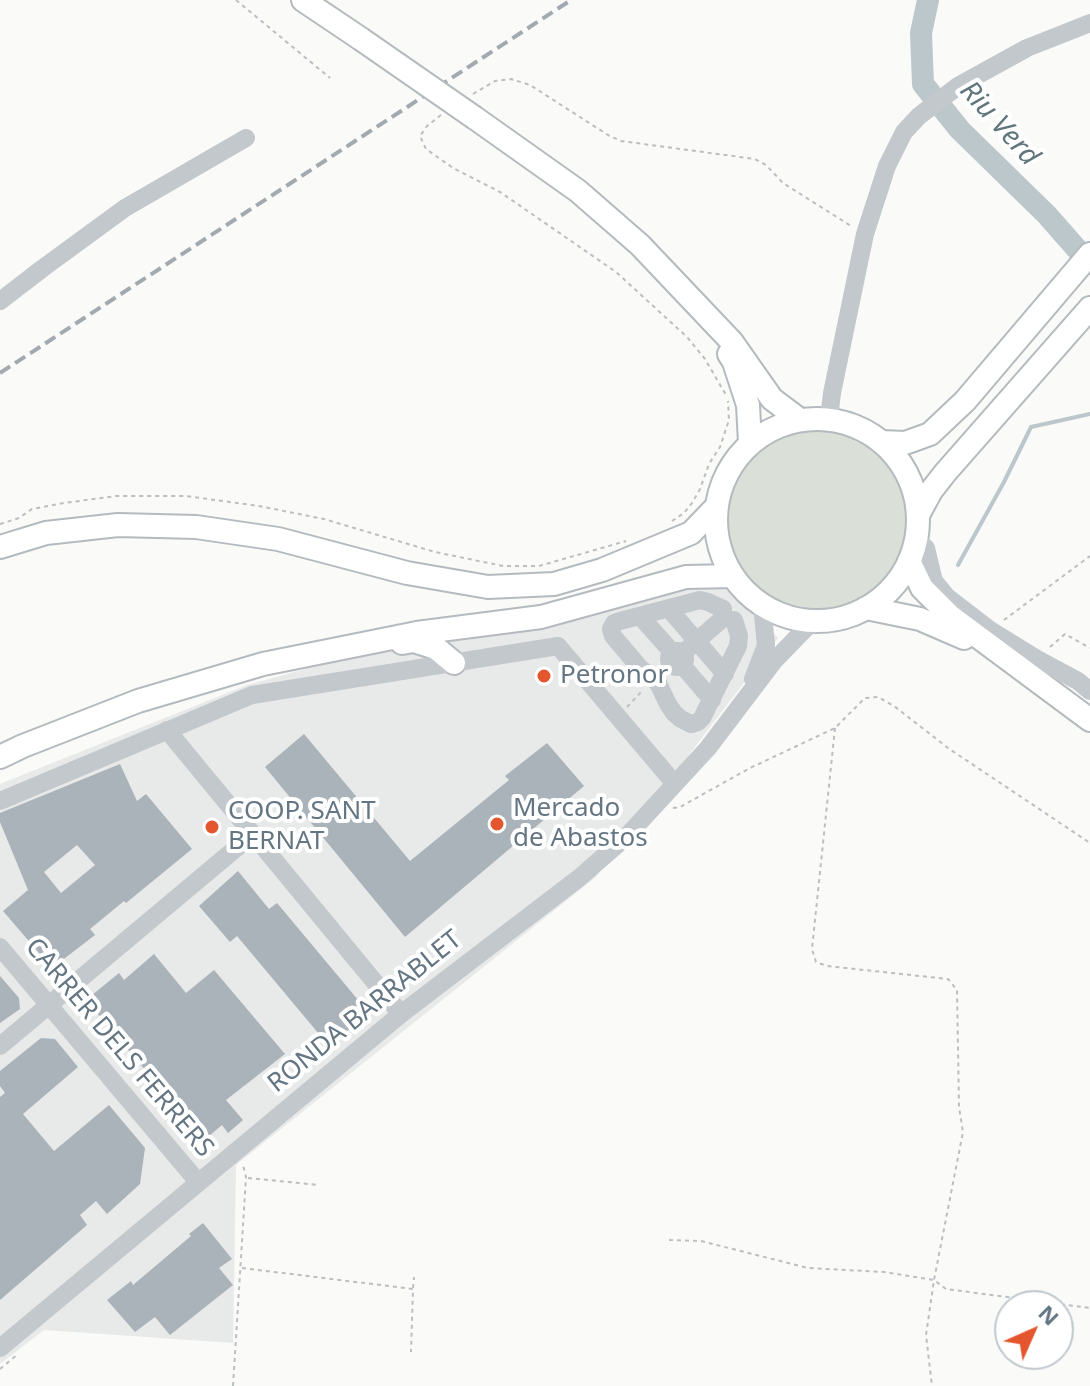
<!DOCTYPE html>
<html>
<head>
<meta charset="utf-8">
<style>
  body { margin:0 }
  #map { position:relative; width:1090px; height:1386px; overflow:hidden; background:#fafaf8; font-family:"Noto Sans",sans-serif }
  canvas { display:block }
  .north { position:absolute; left:994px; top:1290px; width:80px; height:80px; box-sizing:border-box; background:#fff; border:2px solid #c1c8cd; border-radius:50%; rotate:45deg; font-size:22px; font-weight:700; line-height:32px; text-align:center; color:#657683 }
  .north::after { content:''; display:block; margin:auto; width:28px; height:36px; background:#e4572e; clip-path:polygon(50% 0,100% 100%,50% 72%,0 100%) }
</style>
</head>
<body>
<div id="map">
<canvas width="1090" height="1386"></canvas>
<div class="north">N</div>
</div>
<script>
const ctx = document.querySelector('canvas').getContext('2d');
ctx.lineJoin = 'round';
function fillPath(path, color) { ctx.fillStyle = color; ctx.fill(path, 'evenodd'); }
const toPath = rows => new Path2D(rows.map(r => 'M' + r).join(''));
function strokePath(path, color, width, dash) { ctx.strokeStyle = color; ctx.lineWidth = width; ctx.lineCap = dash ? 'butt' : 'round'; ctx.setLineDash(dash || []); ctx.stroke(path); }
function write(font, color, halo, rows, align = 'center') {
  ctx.font = font + ' "Noto Sans",sans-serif'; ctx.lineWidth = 8; ctx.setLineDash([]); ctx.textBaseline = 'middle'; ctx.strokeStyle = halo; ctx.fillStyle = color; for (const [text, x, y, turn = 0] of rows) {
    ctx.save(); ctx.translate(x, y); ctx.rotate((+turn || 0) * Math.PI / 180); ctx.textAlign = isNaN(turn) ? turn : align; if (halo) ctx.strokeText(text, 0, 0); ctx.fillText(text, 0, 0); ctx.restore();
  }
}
fillPath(toPath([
  [710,567,778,638,596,877,236,1165,233,1343,44,1330,0,1364,0,784,247,685,497,616]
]), '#e8e9e9');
fillPath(toPath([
  '724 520a92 92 0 1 1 184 0a92 92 0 1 1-184 0Z'
]), '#dadfd7');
strokePath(toPath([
  [958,565,1004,482,1031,427,1090,414]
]), '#bbc7cb', 4);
strokePath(toPath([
  [928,0,921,33,923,84,960,130,1047,215,1090,264]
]), '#bbc7cb', 22);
fillPath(toPath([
  [304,734,410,861,509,780,505,776,547,743,584,786,405,937,265,767],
  [120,764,137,801,146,794,192,849,126,903,124,901,90,929,95,935,52,968,3,911,28,890,0,822,0,813],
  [77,845,95,865,61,893,44,872],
  [238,871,269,909,277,903,369,1013,329,1046,237,936,230,942,199,906],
  [154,954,186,993,214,970,285,1054,226,1100,243,1120,228,1133,222,1125,202,1142,191,1128,181,1136,157,1107,168,1097,86,1000,119,973,124,980],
  [0,976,19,998,20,1009,0,1023],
  [41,1038,55,1039,78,1067,23,1114,54,1151,109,1105,145,1148,140,1184,107,1214,96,1201,80,1215,87,1225,0,1300,0,1097,5,1093,0,1086,0,1071],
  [203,1223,232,1259,219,1268,233,1285,170,1335,155,1317,135,1332,107,1300,131,1281,133,1285,191,1236,189,1234]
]), '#aab3b9');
const major = toPath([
  [303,0,361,39],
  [475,118,578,191,640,245,732,342,772,399,800,420],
  [729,354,734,362,748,405,750,443],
  '716 520a101 101 0 1 1 202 0a101 101 0 1 1-202 0Z',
  [881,442,905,443,930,434,965,401,1090,254],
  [918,515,931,491,945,473,1090,308],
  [0,547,46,533,118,525,196,527,278,539,407,573,488,587,554,584,602,570,691,533,716,507],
  [909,561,922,588,950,616,1090,720],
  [866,608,920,619,964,638],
  [402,643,414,641,436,648,454,663],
  [0,757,23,746,138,701,263,664,417,633,541,617,686,577,733,576]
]);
strokePath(major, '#b5babe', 26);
strokePath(toPath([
  [236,0,330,78],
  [473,94,495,81,511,79,530,85,608,135,621,141,755,159,766,165,783,183,851,226],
  [441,115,427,126,420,136,426,149,453,168,500,192,616,272,687,337,705,359,726,395],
  [672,521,684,513,692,503,700,489,709,464,720,447,729,420,728,401],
  [0,524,19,518,32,509,64,503,116,496,186,496,259,506,324,519,435,552,503,566,539,566,626,541],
  [1004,620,1090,556],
  [830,632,859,625],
  [1050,647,1065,634,1090,648],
  [627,707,642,691],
  [835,728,812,949,816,962,827,966,948,979,957,990,959,1107,963,1132,934,1280,926,1335,932,1386],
  [673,808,680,807,750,768,835,728,865,698,878,697,894,706,948,748,1090,843],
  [248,1178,319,1185],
  [669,1240,701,1241,808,1268,884,1272,934,1280,946,1289,1090,1308],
  [242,1268,413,1289,411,1352],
  [413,1288,414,1277],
  [0,1369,18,1354],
  [233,1386,246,1177,243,1165]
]), '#bbbfc2', 2, [4, 4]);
strokePath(toPath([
  [0,301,43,268,125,208,246,138],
  [829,419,832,393,865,234,887,166,904,132,919,116,958,86,1027,48,1090,23],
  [916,538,926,548,934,581,947,597,990,630,1037,659,1078,681,1090,691],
  [669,609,725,674],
  [723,609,708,602,700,600,620,621,614,623,611,629,613,636,640,668,658,683,668,704,674,713,681,719,691,724,698,722,702,718,738,646,739,636,734,620],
  [640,616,672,652],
  '669 659a8 8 0 1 1 16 0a8 8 0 1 1-16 0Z',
  [683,653,721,620],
  [682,665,712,700],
  [753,679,766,645,762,605],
  [167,730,401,1014],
  [0,801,252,695,558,646,675,784],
  [0,947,198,1182],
  [0,1046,253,834],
  [0,1348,401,1014,579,878,626,837,708,748,774,661,806,628,818,621]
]), '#c3c8cc', 18);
strokePath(major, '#fff', 22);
strokePath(toPath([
  [0,373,571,0]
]), '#a2aab0', 4, [12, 6]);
const majorBridge = toPath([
  [361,39,475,118]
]);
strokePath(majorBridge, '#b5babe', 26, []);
strokePath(majorBridge, '#fff', 22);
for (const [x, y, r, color] of [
  [544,676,8,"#e4572e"],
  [497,824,8,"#e4572e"],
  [212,827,8,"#e4572e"]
]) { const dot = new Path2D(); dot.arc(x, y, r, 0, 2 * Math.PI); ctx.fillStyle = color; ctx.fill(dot); strokePath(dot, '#fff', 3); }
write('26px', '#657683', '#fff', [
  ["Petronor",560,676],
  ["Mercado",513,809],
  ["de Abastos",513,839],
  ["COOP. SANT",228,812],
  ["BERNAT",228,842]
], 'left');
write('26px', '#657683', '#fff', [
  ["RONDA BARRABLET",365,1012,-39],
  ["CARRER DELS FERRERS",119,1048,50]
]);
write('italic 28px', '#60757c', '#fff', [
  ["Riu Verd",999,124,48]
]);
</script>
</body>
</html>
